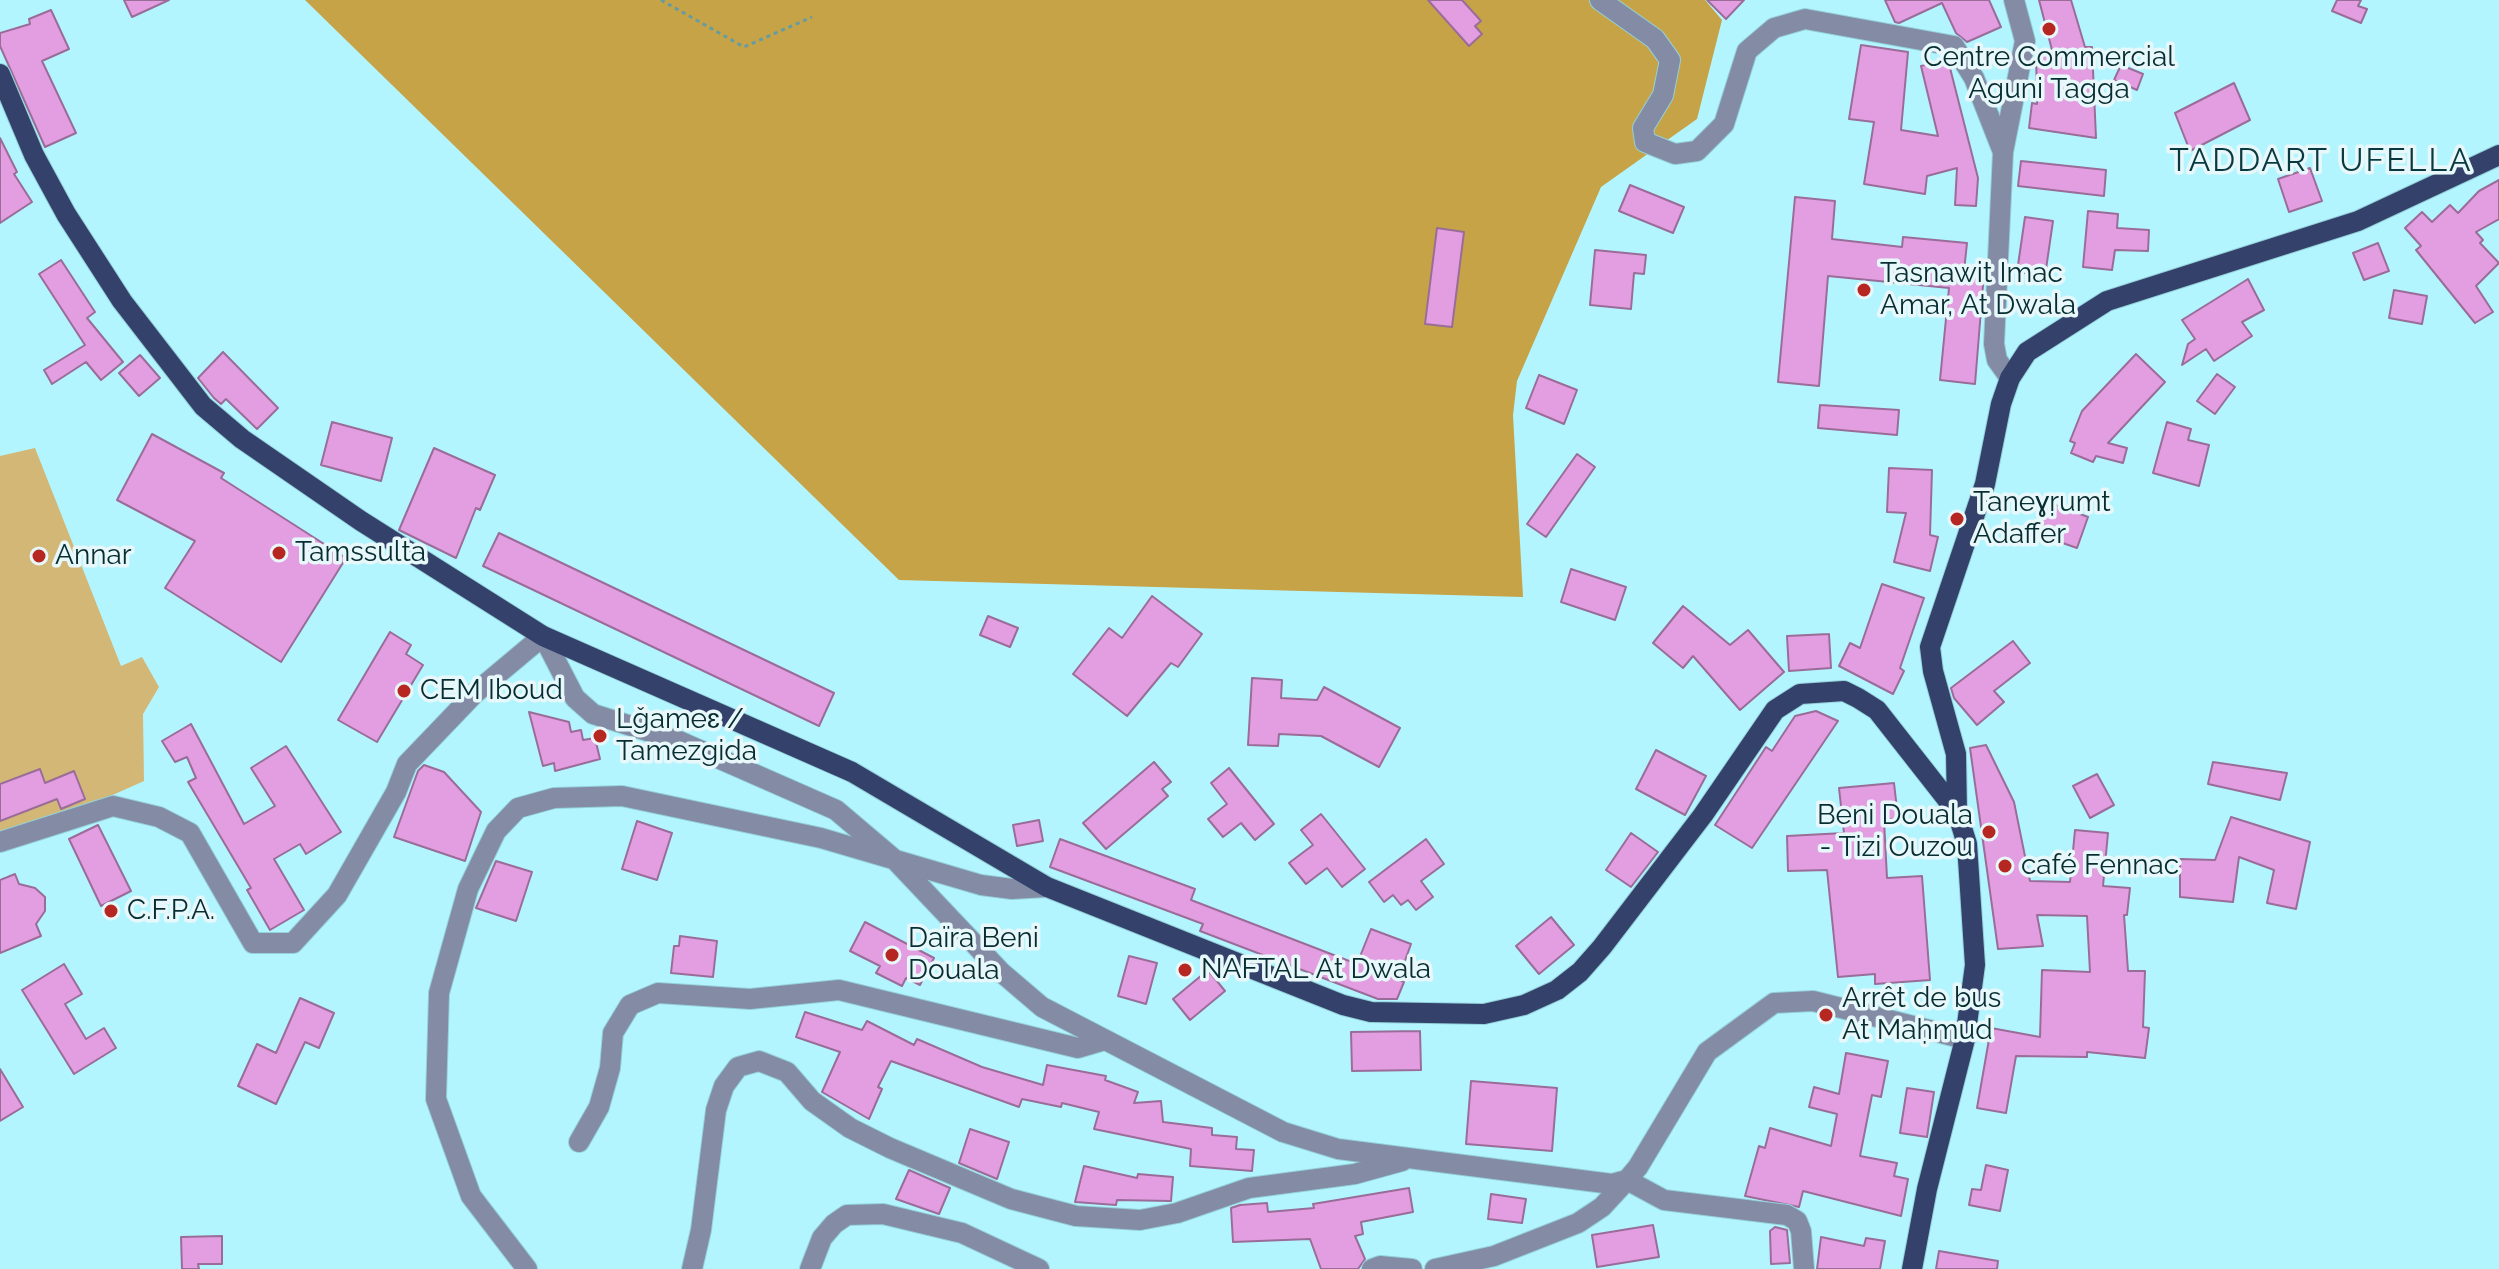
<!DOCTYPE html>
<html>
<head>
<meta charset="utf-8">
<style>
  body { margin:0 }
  canvas { display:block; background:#b3f5ff }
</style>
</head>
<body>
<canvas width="2499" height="1269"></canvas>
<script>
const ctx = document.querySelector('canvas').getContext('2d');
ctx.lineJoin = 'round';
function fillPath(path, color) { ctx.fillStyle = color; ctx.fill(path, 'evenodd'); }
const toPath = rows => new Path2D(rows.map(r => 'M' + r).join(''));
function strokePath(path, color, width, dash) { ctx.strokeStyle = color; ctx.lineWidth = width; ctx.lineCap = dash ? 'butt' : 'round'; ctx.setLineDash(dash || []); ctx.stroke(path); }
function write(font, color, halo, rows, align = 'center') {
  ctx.font = font + ' Raleway,sans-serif'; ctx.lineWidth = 7; ctx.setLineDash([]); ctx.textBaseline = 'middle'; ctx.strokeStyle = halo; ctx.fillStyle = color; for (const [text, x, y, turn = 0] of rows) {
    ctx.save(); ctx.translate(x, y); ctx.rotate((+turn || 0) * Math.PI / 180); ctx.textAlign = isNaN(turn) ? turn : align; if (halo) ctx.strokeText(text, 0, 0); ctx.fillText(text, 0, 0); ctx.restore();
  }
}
fillPath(toPath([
  [35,448,121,666,142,657,159,687,143,714,144,781,52,822,0,835,0,456]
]), '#d2b776');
fillPath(toPath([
  [305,0,1705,0,1722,20,1697,119,1601,187,1517,381,1513,415,1523,597,899,580]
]), '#c6a347');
const building = toPath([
  [124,0,169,0,132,17,124,0],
  [1428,0,1462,0,1481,21,1475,26,1482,34,1469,46,1428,0],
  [1707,0,1744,0,1726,19,1707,0],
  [1885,0,1989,0,2001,27,1967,42,1956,33,1942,3,1899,23,1895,22,1885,0],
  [2039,0,2071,0,2085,47,2092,47,2096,138,2029,128,2032,103,2037,104,2036,51,2052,50,2039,0],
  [2337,0,2361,0,2358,6,2367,9,2361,23,2332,11,2337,0],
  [51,10,69,49,42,61,76,133,45,147,0,46,0,33,30,24,29,19,51,10],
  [1861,45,1908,52,1901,130,1938,136,1921,66,1948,60,1978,178,1976,206,1955,205,1957,168,1927,176,1925,194,1864,184,1874,122,1849,119,1861,45],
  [2121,65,2143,74,2137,90,2114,80,2121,65],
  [2234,83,2250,120,2190,151,2175,113,2234,83],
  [0,138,17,172,14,174,32,202,0,223,0,138],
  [2021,161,2106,170,2104,196,2018,186,2021,161],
  [2310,168,2322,201,2289,212,2278,179,2310,168],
  [2499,180,2499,219,2476,232,2483,240,2480,243,2499,263,2476,286,2493,312,2475,323,2416,250,2421,246,2405,228,2422,212,2432,222,2450,205,2458,213,2479,191,2499,180],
  [1630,185,1684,207,1673,233,1619,211,1630,185],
  [1795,197,1835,201,1832,239,1902,247,1903,237,1967,243,1964,271,1984,273,1975,384,1940,380,1949,288,1828,276,1819,386,1778,382,1795,197],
  [2088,211,2118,214,2117,228,2149,230,2148,251,2115,250,2112,270,2083,267,2088,211],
  [2025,217,2053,221,2045,276,2017,272,2025,217],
  [1437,228,1464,232,1452,327,1425,324,1437,228],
  [2378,243,2389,271,2364,280,2353,253,2378,243],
  [1595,250,1646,255,1644,274,1634,273,1631,309,1590,305,1595,250],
  [61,260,95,312,87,318,123,362,101,380,86,362,52,384,44,370,85,345,39,274,61,260],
  [2248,279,2264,310,2242,322,2252,336,2214,361,2206,349,2182,365,2188,344,2195,339,2182,320,2248,279],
  [2394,290,2427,296,2422,324,2389,318,2394,290],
  [223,352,278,408,257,429,226,399,221,404,214,398,198,378,223,352],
  [2136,354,2165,382,2108,443,2127,448,2123,463,2096,456,2093,462,2071,453,2075,443,2070,441,2082,411,2136,354],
  [140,355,160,378,139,396,119,373,140,355],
  [2217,374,2235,387,2215,414,2197,401,2217,374],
  [1539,375,1577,390,1564,424,1526,408,1539,375],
  [1820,405,1899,410,1897,435,1818,428,1820,405],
  [332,422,392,438,381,481,321,465,332,422],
  [2167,422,2191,429,2188,440,2209,445,2199,486,2153,473,2167,422],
  [152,434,224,473,221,478,346,558,281,662,165,588,195,541,117,500,152,434],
  [434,448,495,475,480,510,476,508,456,558,399,530,434,448],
  [1577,454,1595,467,1546,537,1527,524,1577,454],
  [1889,468,1932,470,1930,535,1938,537,1930,571,1894,562,1906,513,1887,512,1889,468],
  [2045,501,2088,517,2077,548,2034,533,2045,501],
  [499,533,834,693,819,726,483,566,499,533],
  [1571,569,1626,587,1615,620,1561,602,1571,569],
  [1882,584,1924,598,1900,668,1904,671,1893,694,1839,666,1850,643,1860,648,1882,584],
  [1152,596,1202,634,1178,667,1171,663,1127,716,1073,674,1109,628,1122,638,1152,596],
  [1683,606,1730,645,1748,630,1784,672,1740,710,1693,656,1683,668,1653,643,1683,606],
  [988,616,1018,628,1010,647,980,635,988,616],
  [390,632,411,645,406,654,423,665,377,742,338,720,390,632],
  [1829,634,1831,668,1789,671,1787,636,1829,634],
  [2013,641,2030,663,1994,691,2004,702,1977,725,1954,698,1951,688,2013,641],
  [1252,678,1282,680,1281,698,1317,700,1324,687,1400,728,1379,767,1321,736,1279,734,1278,746,1248,745,1252,678],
  [1816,711,1838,721,1752,848,1715,825,1766,747,1772,751,1795,716,1816,711],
  [529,712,569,722,571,732,581,730,583,740,595,738,600,759,555,771,554,763,543,766,529,712],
  [191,724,244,824,275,806,251,768,286,746,341,832,306,854,300,844,274,859,304,910,270,930,247,890,251,888,188,782,196,778,187,757,175,762,162,741,191,724],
  [1986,745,2014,802,2030,881,2070,882,2075,830,2108,833,2103,886,2130,888,2127,915,2124,915,2128,971,2145,971,2143,1027,2149,1028,2145,1058,2087,1052,2087,1057,2016,1056,2006,1113,1977,1108,1991,1028,2040,1037,2042,970,2090,972,2087,916,2037,915,2043,946,1998,949,1970,748,1986,745],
  [1656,750,1706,776,1685,815,1636,789,1656,750],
  [1154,762,1171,782,1162,789,1168,796,1106,849,1083,823,1154,762],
  [2213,762,2287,773,2280,800,2208,784,2213,762],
  [424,765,444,772,481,812,465,861,394,837,418,771,424,765],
  [1229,768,1274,824,1255,840,1241,823,1223,837,1208,819,1227,804,1211,783,1229,768],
  [40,769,45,783,74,771,85,799,61,809,57,799,0,821,0,784,40,769],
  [2097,774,2114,805,2090,818,2073,786,2097,774],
  [1894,783,1898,818,1884,820,1887,878,1922,876,1930,980,1875,984,1875,974,1838,977,1827,870,1788,871,1787,836,1844,833,1839,788,1894,783],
  [1321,814,1365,869,1342,887,1327,868,1306,884,1289,863,1313,845,1301,830,1321,814],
  [2231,817,2310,842,2296,909,2267,903,2274,870,2239,857,2233,902,2180,897,2180,859,2215,860,2231,817],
  [1039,820,1043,841,1017,846,1013,825,1039,820],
  [637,821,672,833,657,880,622,869,637,821],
  [98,825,131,891,101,906,69,839,98,825],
  [1631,833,1658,852,1631,887,1606,870,1631,833],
  [1060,839,1195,889,1191,900,1357,964,1371,929,1411,944,1398,980,1404,982,1397,999,1378,999,1200,931,1203,924,1050,867,1060,839],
  [1426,839,1444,864,1421,881,1433,897,1416,910,1408,900,1401,905,1393,895,1384,902,1369,882,1426,839],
  [496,861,532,872,516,921,476,908,496,861],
  [15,874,19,884,35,888,45,897,45,911,36,924,41,936,0,953,0,880,15,874],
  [1551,917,1574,945,1539,974,1516,946,1551,917],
  [865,922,934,958,920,985,906,978,902,986,876,973,880,966,850,951,865,922],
  [680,936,717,941,713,977,671,973,674,946,679,946,680,936],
  [1129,956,1157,963,1146,1004,1118,996,1129,956],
  [64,964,82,994,65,1004,86,1039,104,1028,116,1048,74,1074,22,990,64,964],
  [1208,970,1225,991,1190,1020,1173,999,1208,970],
  [300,998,334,1013,319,1048,305,1042,276,1104,238,1086,257,1044,276,1053,300,998],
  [805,1012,862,1030,867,1021,914,1045,917,1039,982,1067,1043,1085,1047,1065,1106,1076,1105,1080,1138,1092,1134,1103,1161,1101,1163,1122,1212,1128,1212,1135,1237,1137,1236,1149,1254,1150,1252,1171,1190,1166,1191,1149,1094,1129,1099,1112,1062,1103,1061,1107,1022,1099,1019,1107,891,1061,878,1087,882,1089,869,1119,822,1092,840,1052,796,1037,805,1012],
  [1420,1031,1421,1070,1352,1071,1351,1032,1420,1031],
  [1846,1053,1888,1061,1881,1097,1872,1095,1860,1156,1897,1163,1894,1176,1908,1179,1901,1216,1803,1191,1799,1207,1745,1196,1759,1146,1765,1148,1770,1128,1831,1146,1837,1114,1809,1107,1814,1087,1839,1094,1846,1053],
  [0,1069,23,1107,0,1121,0,1069],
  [1471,1081,1557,1088,1552,1151,1466,1144,1471,1081],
  [1907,1088,1934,1092,1927,1137,1900,1133,1907,1088],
  [970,1129,1009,1142,997,1179,959,1163,970,1129],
  [1986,1165,2008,1170,2000,1211,1969,1205,1972,1189,1981,1190,1986,1165],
  [1084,1166,1137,1178,1138,1174,1173,1177,1171,1201,1117,1200,1116,1205,1075,1202,1084,1166],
  [909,1170,950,1188,939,1214,896,1199,909,1170],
  [1409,1188,1413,1212,1361,1222,1363,1234,1355,1236,1365,1259,1358,1269,1321,1269,1310,1239,1233,1242,1231,1208,1240,1205,1267,1203,1268,1212,1314,1208,1313,1204,1409,1188],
  [1491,1194,1526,1199,1522,1223,1488,1219,1491,1194],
  [1653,1225,1659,1257,1597,1267,1592,1235,1653,1225],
  [1775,1227,1787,1230,1790,1263,1771,1264,1770,1231,1775,1227],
  [222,1236,222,1264,198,1264,199,1269,182,1269,181,1237,222,1236],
  [1821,1237,1864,1246,1866,1238,1885,1241,1880,1269,1817,1269,1821,1237],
  [1939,1251,1998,1261,1997,1269,1936,1269,1939,1251]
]);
fillPath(building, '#e29ee0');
strokePath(building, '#9a6d99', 2);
const minor = toPath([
  [1600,0,1655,39,1670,60,1663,95,1643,128,1645,142,1675,154,1697,151,1724,124,1747,51,1774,28,1805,19,1954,46,1974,78,2003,152],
  [2010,378,1997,360,1994,344,2003,152,2025,41,2014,0],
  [0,842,113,806,159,817,190,833,253,943,293,943,337,895,396,792,407,764,475,693,543,636,575,698,593,714,679,741,836,810,895,860,1001,972,1042,1007,1283,1132,1338,1149,1612,1184,1627,1180,1638,1167,1707,1052,1774,1003,1813,1001,1965,1039],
  [579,1142,599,1107,610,1068,613,1033,630,1005,658,993,750,999,839,990,1078,1048,1105,1040],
  [527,1269,471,1196,436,1099,439,993,468,889,496,831,518,808,554,798,622,796,821,838,981,885,1012,889,1047,887],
  [692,1269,701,1230,716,1110,724,1086,738,1067,759,1061,787,1072,812,1101,850,1128,890,1148,1011,1199,1076,1216,1140,1220,1177,1213,1249,1188,1355,1174,1402,1161],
  [810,1269,822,1238,834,1224,847,1215,883,1214,962,1233,1039,1269],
  [1372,1269,1380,1266,1412,1269],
  [1435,1269,1494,1256,1578,1223,1602,1207,1627,1180,1664,1200,1787,1215,1797,1221,1801,1231,1804,1269]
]);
const major = toPath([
  [0,74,34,155,66,214,122,301,203,406,242,439,361,521,543,636,852,772,1047,887,1343,1005,1371,1012,1484,1014,1524,1005,1557,990,1580,972,1602,947,1703,815,1775,710,1800,694,1844,691,1858,698,1877,710,1957,812,1967,844,1975,965,1965,1039,1927,1189,1912,1269],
  [1957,812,1956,754,1933,671,1930,647,1985,484,2001,404,2010,378,2027,352,2107,301,2358,221,2499,155]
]);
strokePath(minor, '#94d1da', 22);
strokePath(major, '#94d1da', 22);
strokePath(toPath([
  [661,0,744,47,812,17]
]), '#659ba3', 3, [4, 4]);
strokePath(minor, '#838ca4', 20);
strokePath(major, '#34426b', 20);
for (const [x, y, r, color] of [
  [2049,29,8,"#b62721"],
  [1864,290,8,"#b62721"],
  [1957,519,8,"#b62721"],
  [279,553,8,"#b62721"],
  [39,556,8,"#b62721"],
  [404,691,8,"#b62721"],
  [600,736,8,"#b62721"],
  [1989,832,8,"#b62721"],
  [2005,866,8,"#b62721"],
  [111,911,8,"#b62721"],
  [892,955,8,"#b62721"],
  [1185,970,8,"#b62721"],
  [1826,1015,8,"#b62721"]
]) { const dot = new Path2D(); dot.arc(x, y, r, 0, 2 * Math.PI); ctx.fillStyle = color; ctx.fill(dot); strokePath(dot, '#e8f8fa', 3); }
write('28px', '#072d32', '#e8f8fa', [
  ["Centre Commercial",2049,58,"center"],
  ["Aguni Tagga",2049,90,"center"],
  ["Tasnawit Imac",1880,274],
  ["Amar, At Dwala",1880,306],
  ["Taneɣṛumt",1973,503],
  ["Adaffer",1973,535],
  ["Tamssulta",295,553],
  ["Annar",55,556],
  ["CEM Iboud",420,691],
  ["Lǧameɛ /",616,720],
  ["Tamezgida",616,752],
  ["Beni Douala",1973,816,"right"],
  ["- Tizi Ouzou",1973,848,"right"],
  ["café Fennac",2021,866],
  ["C.F.P.A.",127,911],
  ["Daïra Beni",908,939],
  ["Douala",908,971],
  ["NAFTAL At Dwala",1201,970],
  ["Arrêt de bus",1842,999],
  ["At Maḥmud",1842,1031]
], 'left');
ctx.letterSpacing = '2px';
write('32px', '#083940', '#e8f8fa', [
  ["TADDART UFELLA",2321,161]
]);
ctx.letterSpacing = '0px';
</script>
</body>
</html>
